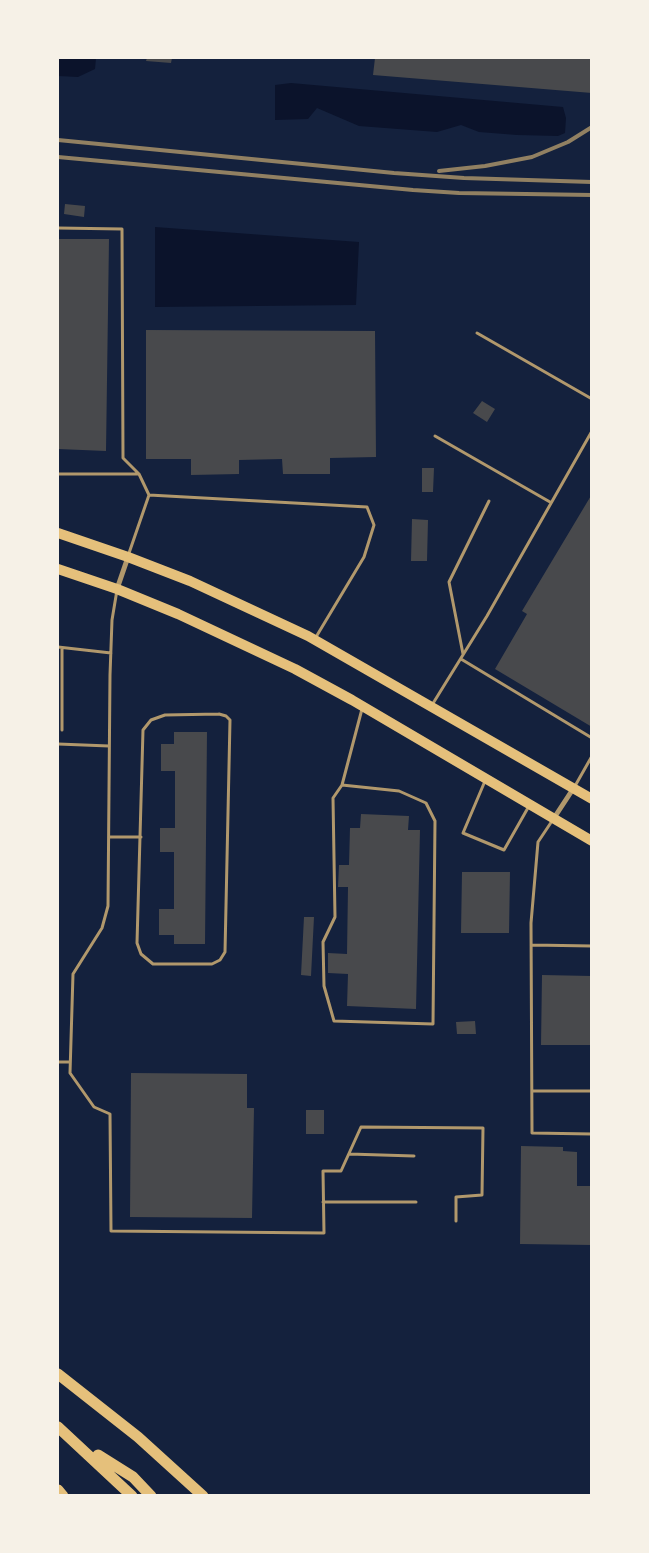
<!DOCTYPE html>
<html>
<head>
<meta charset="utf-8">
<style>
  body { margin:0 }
  #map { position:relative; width:649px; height:1553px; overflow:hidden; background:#14213d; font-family:Roboto,sans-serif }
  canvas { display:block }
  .frame { position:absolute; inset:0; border:59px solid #f6f1e7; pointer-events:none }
</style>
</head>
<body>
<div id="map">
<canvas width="649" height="1553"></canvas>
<div class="frame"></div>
</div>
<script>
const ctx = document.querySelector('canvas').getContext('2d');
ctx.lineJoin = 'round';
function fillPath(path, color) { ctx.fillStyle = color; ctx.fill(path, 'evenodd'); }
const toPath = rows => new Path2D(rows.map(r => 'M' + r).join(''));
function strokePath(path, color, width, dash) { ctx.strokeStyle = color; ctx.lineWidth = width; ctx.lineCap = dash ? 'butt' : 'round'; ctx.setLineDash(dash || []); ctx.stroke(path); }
fillPath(toPath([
  [58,58,96,58,95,69,78,77,58,76],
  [291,83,563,107,566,118,565,133,558,136,517,135,479,132,461,125,437,132,359,126,317,108,308,119,275,120,275,85],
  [155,227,359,242,356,305,155,307]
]), '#0b132b');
fillPath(toPath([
  [147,58,172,58,171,63,146,61],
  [375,58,592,58,592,93,373,75],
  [65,204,85,206,84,217,64,214],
  [58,239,109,239,106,451,58,449],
  [146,330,375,331,376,457,330,458,330,474,283,474,282,459,239,460,239,474,191,475,191,459,146,459],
  [482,401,495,409,487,422,473,413],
  [422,468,434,468,433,492,422,492],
  [592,494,592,727,495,669,527,614,522,611],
  [412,519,428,520,427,561,411,561],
  [174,732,207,732,205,944,174,944,174,935,159,935,159,909,174,909,174,852,160,852,160,828,175,828,175,771,161,771,161,744,174,744],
  [361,814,409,816,408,830,420,830,416,1009,347,1006,348,974,328,973,328,953,347,954,348,887,338,887,339,865,349,865,350,828,360,828],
  [462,872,510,872,509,933,461,933],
  [304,917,314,917,311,976,301,975],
  [542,975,592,976,592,1045,541,1045],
  [475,1021,476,1034,457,1034,456,1022],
  [131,1073,247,1074,247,1108,254,1108,252,1218,130,1217],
  [306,1110,324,1110,324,1134,306,1134],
  [521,1146,563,1147,563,1151,577,1152,577,1186,592,1186,592,1245,520,1244]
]), '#48494c');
strokePath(toPath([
  [58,228,122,229,123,458,139,474,149,495],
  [477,333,592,399],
  [435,436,550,502],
  [58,474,139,474],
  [128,556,149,495,367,507,374,525,364,557,316,637],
  [117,590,112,620,110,675,108,906,102,928,73,974,70,1073,94,1107,110,1114,111,1231,324,1233,323,1171,341,1171,361,1127,483,1128,482,1195,456,1197,456,1221],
  [58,647,111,653],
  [62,648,62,730],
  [463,654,449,582,489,501],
  [461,659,592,738],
  [432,705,487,616,592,431],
  [219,714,226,716,230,720,225,952,220,960,212,964,153,964,141,954,137,943,143,730,151,720,165,715,219,714],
  [58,744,109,746],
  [485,781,463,833,504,850,529,806],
  [342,785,333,798,335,917,323,942,324,986,334,1021,433,1024,435,821,426,803,399,791,342,785,362,709],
  [575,786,592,756],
  [552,821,538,842,531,923,532,1133,592,1134],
  [109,837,141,837],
  [532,945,592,946],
  [58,1062,70,1062],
  [533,1091,592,1091],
  [349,1154,414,1156],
  [323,1202,416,1202]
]), '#b1986c', 3);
strokePath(toPath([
  [117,589,128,557],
  [554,818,573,789]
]), '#b1986c', 5);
strokePath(toPath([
  [58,533,128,557,190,581,308,636,592,799],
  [58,569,117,589,178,614,295,669,352,700,592,841]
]), '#e5c07b', 10);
strokePath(toPath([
  [58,1374,138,1437,203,1496],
  [58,1427,132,1496],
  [98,1455,133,1477,151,1496],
  [58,1490,63,1496]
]), '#e5c07b', 11);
strokePath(toPath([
  [58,140,394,173,464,178,592,182],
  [58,157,413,190,459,193,592,195],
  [439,171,485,166,532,157,568,142,592,127]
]), '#918062', 4);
</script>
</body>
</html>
